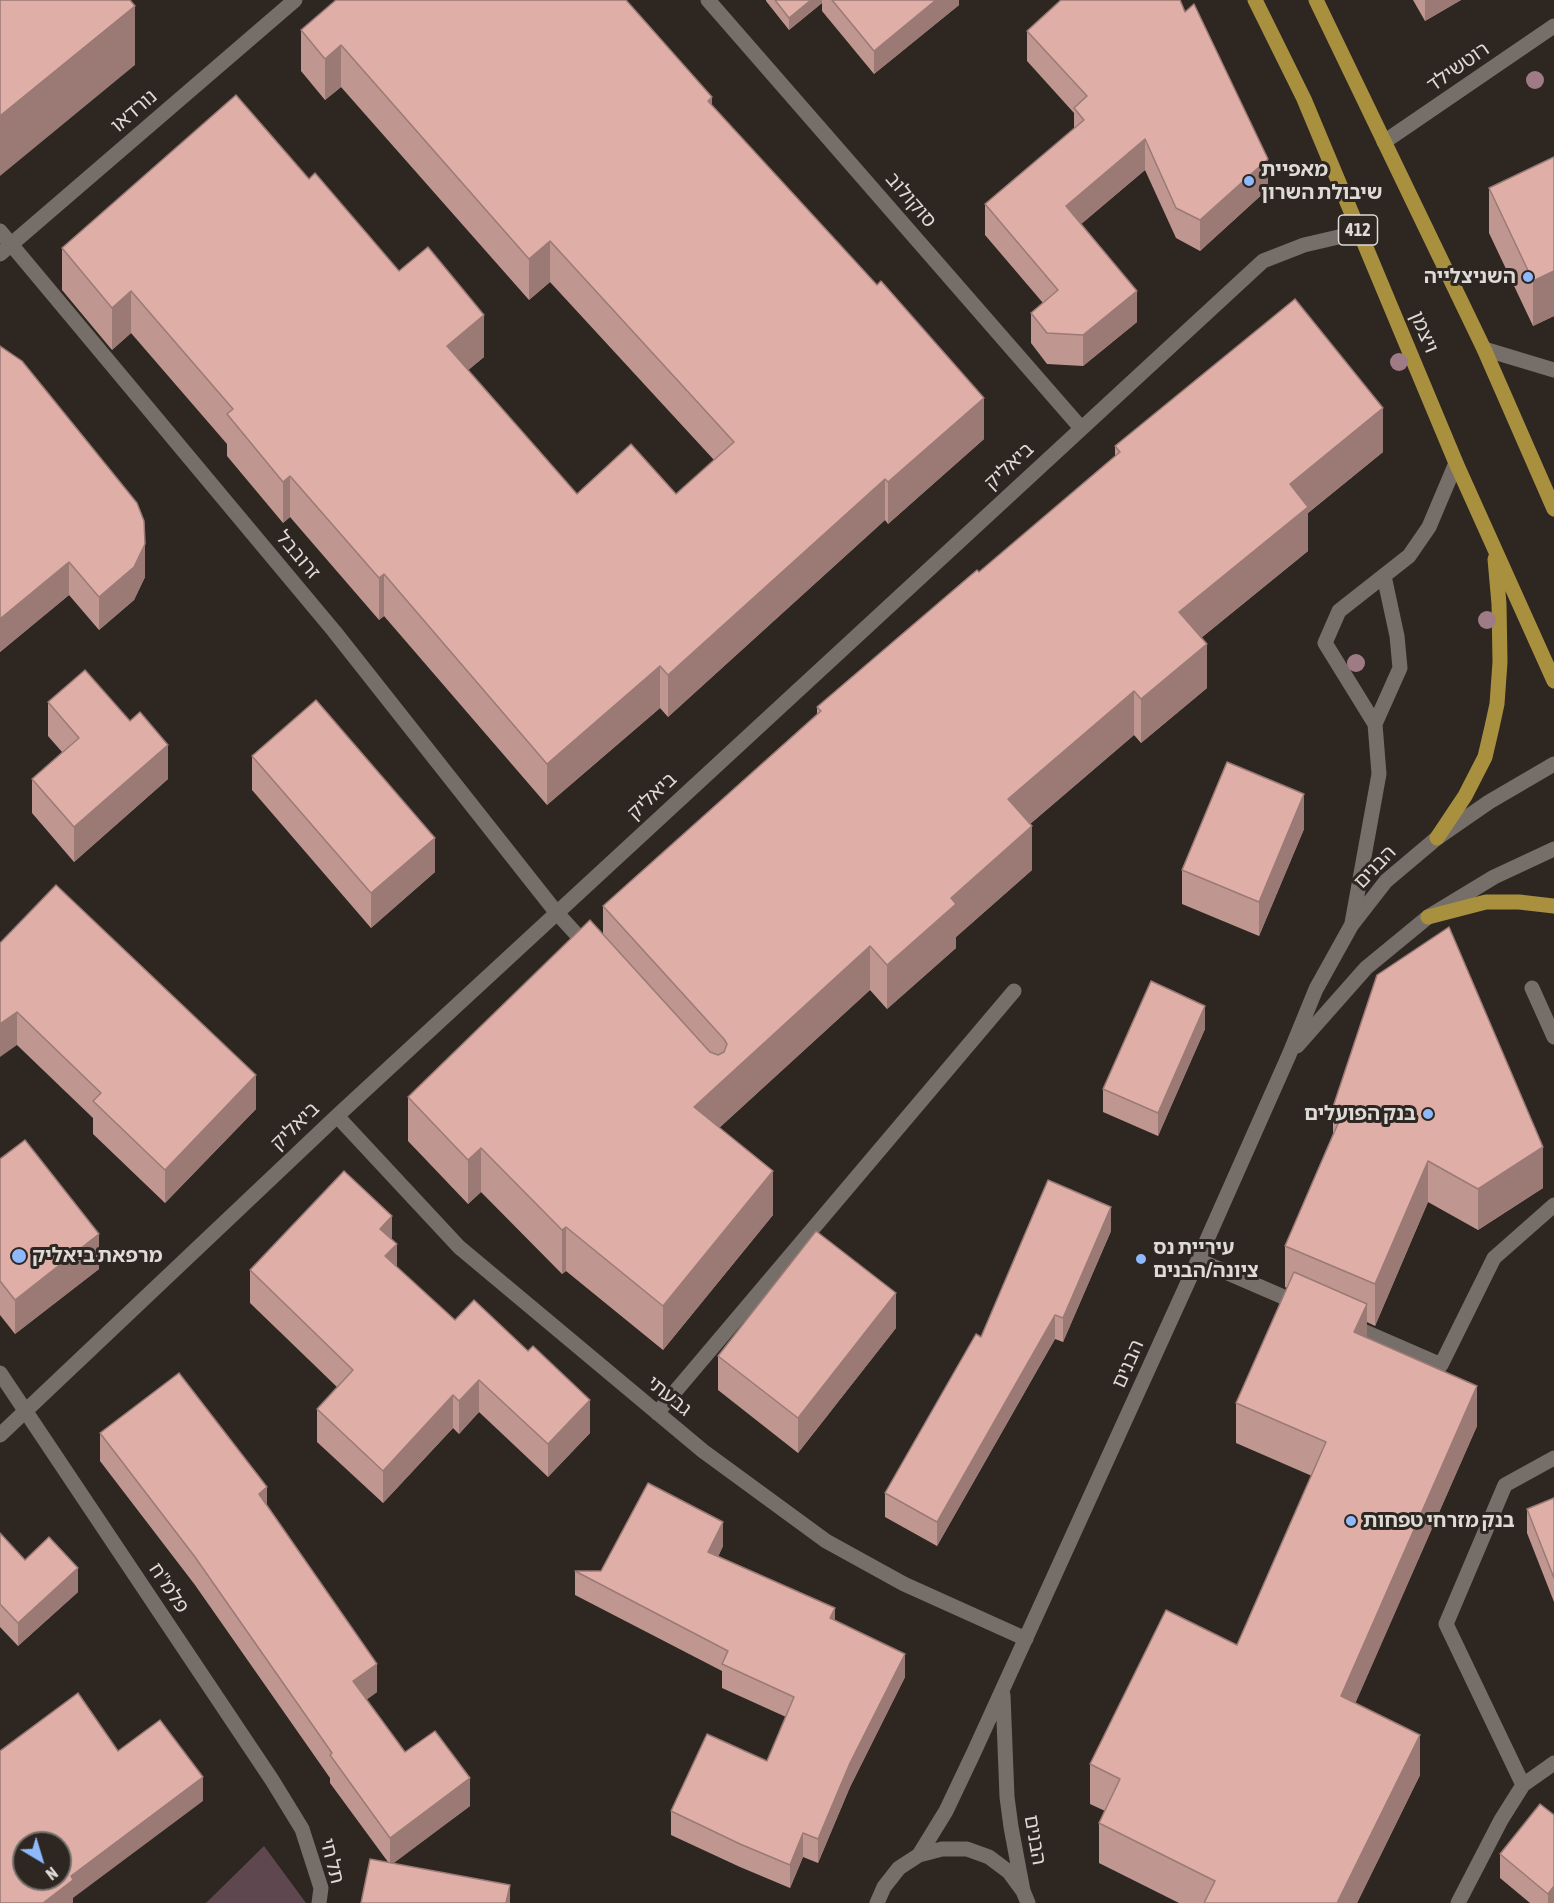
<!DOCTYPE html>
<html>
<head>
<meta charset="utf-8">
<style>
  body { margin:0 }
  #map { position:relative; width:1554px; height:1903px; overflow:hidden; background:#2d2621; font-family:"Asap Condensed",sans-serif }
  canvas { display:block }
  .north { position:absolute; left:12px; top:1831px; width:60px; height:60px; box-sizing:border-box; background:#2d2621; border:2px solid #746e69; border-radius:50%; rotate:142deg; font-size:16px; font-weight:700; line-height:24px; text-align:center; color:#dedad6 }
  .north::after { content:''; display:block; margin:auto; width:21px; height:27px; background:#8eb9fc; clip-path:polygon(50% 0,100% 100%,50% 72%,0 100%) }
</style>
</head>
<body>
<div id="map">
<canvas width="1554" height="1903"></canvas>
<div class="north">N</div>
</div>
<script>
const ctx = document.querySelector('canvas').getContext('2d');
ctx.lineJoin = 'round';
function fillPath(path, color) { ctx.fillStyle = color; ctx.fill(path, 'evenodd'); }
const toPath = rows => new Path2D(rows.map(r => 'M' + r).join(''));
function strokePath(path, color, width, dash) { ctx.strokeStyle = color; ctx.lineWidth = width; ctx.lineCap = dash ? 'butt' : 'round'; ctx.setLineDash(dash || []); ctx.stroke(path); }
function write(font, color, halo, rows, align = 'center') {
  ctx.font = font + ' "Asap Condensed","Noto Sans Hebrew",sans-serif'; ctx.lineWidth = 6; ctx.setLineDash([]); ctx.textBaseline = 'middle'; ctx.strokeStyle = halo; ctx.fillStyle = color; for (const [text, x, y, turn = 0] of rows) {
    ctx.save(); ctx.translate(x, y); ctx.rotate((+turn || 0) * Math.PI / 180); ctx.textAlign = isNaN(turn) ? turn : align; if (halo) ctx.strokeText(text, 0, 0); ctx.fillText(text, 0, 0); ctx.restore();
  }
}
fillPath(toPath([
  [264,1846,306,1903,206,1903]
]), '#5f4750');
strokePath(toPath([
  [708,0,1081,428],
  [1384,142,1554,26],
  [0,231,334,631,556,912,588,947],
  [0,254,295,0],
  [1484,349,1554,370],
  [1375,724,1400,668,1397,636,1384,576],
  [1352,923,1379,774,1375,724,1325,643,1339,611,1409,556,1429,527,1456,463],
  [1532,988,1554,1037],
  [1297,1046,1366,968,1428,917,1494,877,1554,849],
  [337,1116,459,1247,703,1451,826,1541,904,1584,1026,1639],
  [1198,1260,1302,1305],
  [1349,1325,1441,1365,1494,1258,1554,1205],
  [0,1373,272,1780,302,1829,321,1888,319,1903],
  [657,1413,1014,991],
  [0,1435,337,1116,1263,261,1304,245,1360,232],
  [1003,1695,1007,1797,1011,1827,1023,1891],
  [1523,1785,1446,1624,1505,1485,1554,1458],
  [919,1855,946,1811,974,1752,1198,1260,1289,1055,1316,989,1351,926,1386,881,1437,838,1489,802,1554,764],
  [877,1903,884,1887,899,1868,919,1855,942,1849,967,1849,989,1857,1009,1872,1023,1891,1028,1903],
  [1458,1903,1501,1820,1523,1785,1554,1763]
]), '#766e68', 15);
strokePath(toPath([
  [1255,0,1304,99,1456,463,1554,681],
  [1316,0,1484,349,1554,509],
  [1437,838,1465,796,1485,757,1492,727,1497,704,1500,662,1499,604,1495,559],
  [1428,917,1486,902,1519,902,1554,906]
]), '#a9903e', 15);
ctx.fillStyle = '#9f7c85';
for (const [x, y] of [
  [1535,80],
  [1399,362],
  [1487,620],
  [1356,663]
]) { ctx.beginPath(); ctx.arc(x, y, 9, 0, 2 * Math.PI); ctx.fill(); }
fillPath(toPath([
  [766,0,959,0,959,5,874,74,822,11,822,3,789,30,766,1],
  [1413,0,1461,0,1425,21],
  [1185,12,1268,189,1200,251,1176,238,1145,170,1081,224,1137,322,1083,366,1047,364,1031,343,1031,313,1043,303,985,235,985,204,1074,129,1074,113,1027,61,1027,31],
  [301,30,712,105,984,439,888,524,885,520,668,717,660,708,547,805,384,616,379,620,290,517,283,523,227,456,227,444,131,333,112,350,62,290,62,248,309,179,399,271,484,357,468,370,577,494,676,494,714,460,550,282,529,300,341,87,325,100,301,71],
  [1554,157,1554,316,1533,326,1489,233,1489,188],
  [0,346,145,577,134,600,99,630,69,595,0,652],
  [1115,446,1383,452,1308,513,1308,551,1201,638,1207,688,1141,743,1134,735,1030,824,1032,870,956,937,956,948,887,1009,870,990,719,1128,773,1215,663,1350,566,1271,562,1274,481,1192,468,1204,408,1141,408,1097,603,935,603,906,817,714,817,707,979,572,1115,456],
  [48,702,130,721,168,779,74,862,32,813,32,779,62,752,48,736],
  [252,756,435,872,371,928,252,790],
  [1304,829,1259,936,1182,904,1182,870],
  [0,943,256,1109,165,1203,93,1134,93,1118,17,1045],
  [1205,1029,1158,1136,1103,1112,1103,1089],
  [1333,1107,1543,1188,1478,1230,1428,1202,1375,1326,1367,1322,1367,1338,1477,1426,1355,1703,1420,1775,1357,1903,1179,1903,1099,1863,1099,1823,1105,1811,1090,1804,1090,1764,1237,1645,1312,1476,1236,1443,1236,1403,1287,1288,1285,1287,1285,1246,1333,1134],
  [0,1159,99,1269,15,1334,0,1315],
  [1111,1231,1063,1342,1055,1339,937,1546,885,1517,885,1493],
  [392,1239,397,1267,455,1320,590,1433,548,1477,479,1412,459,1434,453,1428,383,1503,317,1442,317,1409,337,1387,250,1303,250,1270],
  [896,1328,798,1453,718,1390,718,1356],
  [100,1433,267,1507,377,1692,366,1700,405,1752,470,1806,393,1863,510,1903,388,1862,330,1783,330,1778,195,1585,100,1461],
  [1554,1498,1554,1602,1527,1533,1527,1509],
  [0,1533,25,1560,78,1592,18,1646,0,1627],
  [723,1546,718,1557,835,1620,905,1677,850,1787,818,1863,803,1857,790,1888,740,1867,671,1835,671,1811,767,1761,786,1717,722,1688,722,1671,575,1595,575,1571,601,1571],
  [1554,1815,1554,1903,1530,1903,1500,1878,1500,1854]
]), '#bf9690');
fillPath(toPath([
  [811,0,822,0,822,3,789,30,789,18],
  [936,0,959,0,959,5,874,74,874,51],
  [1425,0,1461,0,1425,21],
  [135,6,135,65,0,176,0,116],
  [341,45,341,87,325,100,325,59],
  [712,97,712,139,708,101],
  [1145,139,1145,170,1066,237,1066,206],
  [1268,159,1268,189,1200,251,1200,220],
  [550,241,550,282,529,300,529,259],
  [1554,271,1554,316,1533,326,1533,281],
  [131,291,131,333,112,350,112,308],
  [1137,291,1137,322,1083,366,1083,335],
  [484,315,484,357,447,388,447,346],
  [984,398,984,439,888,524,888,482],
  [1383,408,1383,452,1308,513,1308,551,1179,656,1179,612,1290,484],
  [290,476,290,517,283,523,283,482],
  [885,479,885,520,668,717,668,675],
  [145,544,145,577,134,600,99,630,99,597],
  [69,562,69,595,0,652,0,619],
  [384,574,384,616,379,620,379,578],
  [1207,644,1207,688,1141,743,1141,699],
  [660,666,660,708,547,805,547,764],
  [1134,691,1134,735,1008,843,1008,799],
  [168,745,168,779,74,862,74,827],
  [1304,794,1304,829,1259,936,1259,902],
  [1032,826,1032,870,956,937,956,948,887,1009,887,965,951,898],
  [435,838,435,872,371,928,371,893],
  [870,946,870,990,694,1151,694,1107],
  [1205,1006,1205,1029,1158,1136,1158,1113],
  [17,1012,17,1045,0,1057,0,1024],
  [256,1075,256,1109,165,1203,165,1170],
  [1543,1147,1543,1188,1478,1230,1478,1189],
  [481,1148,481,1192,468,1204,468,1160],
  [1428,1161,1428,1202,1375,1326,1375,1284],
  [773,1171,773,1215,663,1350,663,1306],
  [1111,1207,1111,1231,1063,1342,1063,1318],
  [392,1216,392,1249,380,1229],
  [566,1227,566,1271,562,1274,562,1230],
  [99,1234,99,1269,15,1334,15,1300],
  [397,1244,397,1277,385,1256],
  [896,1293,896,1328,798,1453,798,1418],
  [1367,1304,1367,1344,1354,1332],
  [1055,1315,1055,1339,937,1546,937,1522],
  [479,1380,479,1412,459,1434,459,1401],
  [1477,1386,1477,1426,1341,1736,1341,1696],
  [453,1395,453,1428,383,1503,383,1471],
  [590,1400,590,1433,548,1477,548,1444],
  [267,1487,267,1515,259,1494],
  [723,1522,723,1546,708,1576,708,1552],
  [78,1568,78,1592,18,1646,18,1623],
  [835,1608,835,1632,830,1618],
  [905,1654,905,1677,850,1787,818,1863,818,1839,850,1763],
  [377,1664,377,1692,353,1709,353,1681],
  [1420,1735,1420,1775,1357,1903,1337,1903],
  [203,1777,203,1801,73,1898,73,1903,43,1903,71,1876],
  [470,1778,470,1806,390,1866,390,1838],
  [803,1833,803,1857,790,1888,790,1865],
  [510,1885,510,1903,506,1903],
  [1554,1886,1554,1903,1548,1903,1548,1894]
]), '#9b7a75');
const building = toPath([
  [0,0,130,0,135,6,0,116,0,0],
  [336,0,626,0,712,97,708,101,877,285,881,281,984,398,888,482,885,479,668,675,660,666,547,764,384,574,379,578,290,476,283,482,227,414,233,409,131,291,112,308,62,248,236,95,309,179,315,173,399,271,428,247,484,315,447,346,577,494,631,444,676,494,734,442,550,241,529,259,341,45,325,59,301,30,336,0],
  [775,0,811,0,789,18,775,0],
  [832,0,936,0,874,51,832,0],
  [1061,0,1180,0,1185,12,1194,4,1268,159,1200,220,1176,208,1145,139,1066,206,1137,291,1083,335,1047,333,1031,313,1058,290,985,204,1084,120,1074,108,1087,96,1027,31,1061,0],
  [1554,157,1554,271,1533,281,1489,188,1554,157],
  [1295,299,1383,408,1290,484,1308,507,1179,612,1207,644,1141,699,1134,691,1008,799,1032,826,951,898,956,904,887,965,870,946,694,1107,773,1171,663,1306,566,1227,562,1230,481,1148,468,1160,408,1097,590,920,710,1052,718,1055,724,1052,727,1044,724,1039,603,906,821,711,817,707,977,570,979,572,1120,452,1115,446,1295,299],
  [0,346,22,361,137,503,144,521,145,544,134,567,99,597,69,562,0,619,0,346],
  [85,670,130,721,140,712,168,745,74,827,32,779,79,738,48,702,85,670],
  [316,700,435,838,371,893,252,756,316,700],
  [1227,762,1304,794,1259,902,1182,870,1227,762],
  [56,885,256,1075,165,1170,93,1101,101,1093,17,1012,0,1024,0,943,56,885],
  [1449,927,1543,1147,1478,1189,1428,1161,1375,1284,1285,1246,1343,1112,1333,1107,1377,975,1449,927],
  [1151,981,1205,1006,1158,1113,1103,1089,1151,981],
  [25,1140,99,1234,15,1300,0,1281,0,1159,25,1140],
  [344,1171,392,1216,380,1229,397,1244,385,1256,455,1320,474,1300,528,1351,533,1346,590,1400,548,1444,479,1380,459,1401,453,1395,383,1471,317,1409,353,1370,250,1270,344,1171],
  [1048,1180,1111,1207,1063,1318,1055,1315,937,1522,885,1493,976,1334,981,1337,1048,1180],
  [816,1231,896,1293,798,1418,718,1356,816,1231],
  [1294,1272,1367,1304,1354,1332,1477,1386,1341,1696,1420,1735,1337,1903,1204,1903,1215,1881,1099,1823,1120,1779,1090,1764,1166,1610,1237,1645,1326,1442,1236,1403,1294,1272],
  [179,1373,267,1487,259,1494,377,1664,353,1681,405,1752,435,1731,470,1778,390,1838,330,1755,332,1753,195,1557,100,1433,179,1373],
  [648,1483,723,1522,708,1552,835,1608,830,1618,905,1654,850,1763,818,1839,803,1833,790,1865,740,1844,671,1811,707,1734,767,1761,794,1697,722,1664,728,1651,575,1571,601,1571,648,1483],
  [1554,1498,1554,1578,1527,1509,1554,1498],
  [0,1533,25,1560,49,1537,78,1568,18,1623,0,1604,0,1533],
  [78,1693,118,1751,160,1720,203,1777,71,1876,73,1880,43,1903,0,1903,0,1751,78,1693],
  [24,1843,60,1843,60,1879,24,1879,24,1843],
  [1540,1804,1554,1815,1554,1886,1548,1894,1500,1854,1540,1804],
  [370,1859,510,1885,506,1903,361,1903,370,1859]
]);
fillPath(building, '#deaea7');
strokePath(building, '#9b7a75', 1.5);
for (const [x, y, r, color] of [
  [1249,181,6,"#8eb9fc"],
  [1528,277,6,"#8eb9fc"],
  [1428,1114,6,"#8eb9fc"],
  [19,1256,8,"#8eb9fc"],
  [1141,1259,6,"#8eb9fc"],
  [1351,1521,6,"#8eb9fc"]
]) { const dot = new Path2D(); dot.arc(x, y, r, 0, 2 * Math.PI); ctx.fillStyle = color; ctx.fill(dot); strokePath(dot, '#2d2621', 2); }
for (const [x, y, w] of [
  [1358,230,39]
]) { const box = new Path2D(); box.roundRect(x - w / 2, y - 15, w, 30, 4.5); ctx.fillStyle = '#2d2621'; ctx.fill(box); strokePath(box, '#dedad6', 1.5); }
write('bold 18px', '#dedad6', null, [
  ["412",1358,230]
]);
write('20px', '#dedad6', '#2d2621', [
  ["רוטשילד",1458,67,-35],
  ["נורדאו",134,111,-41],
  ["סוקולוב",911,200,49],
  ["ויצמן",1424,332,67],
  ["ביאליק",1009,466,-43],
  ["זרובבל",298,555,50],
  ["ביאליק",652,796,-43],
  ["הבנים",1375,867,-46],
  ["ביאליק",295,1126,-44],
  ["הבנים",1128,1364,-66],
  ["גבעתי",669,1396,39],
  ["פלמ\"ח",169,1588,56],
  ["הבנים",1035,1840,80],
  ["תל חי",332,1861,76]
]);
write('bold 20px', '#dedad6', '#2d2621', [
  ["מאפיית",1261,170],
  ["שיבולת השרון",1261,193],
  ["השניצלייה",1516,277,"right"],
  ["בנק הפועלים",1416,1114,"right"],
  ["עיריית נס",1153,1248],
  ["ציונה/הבנים",1153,1271],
  ["מרפאת ביאליק",32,1256],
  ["בנק מזרחי טפחות",1363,1521]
], 'left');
</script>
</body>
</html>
